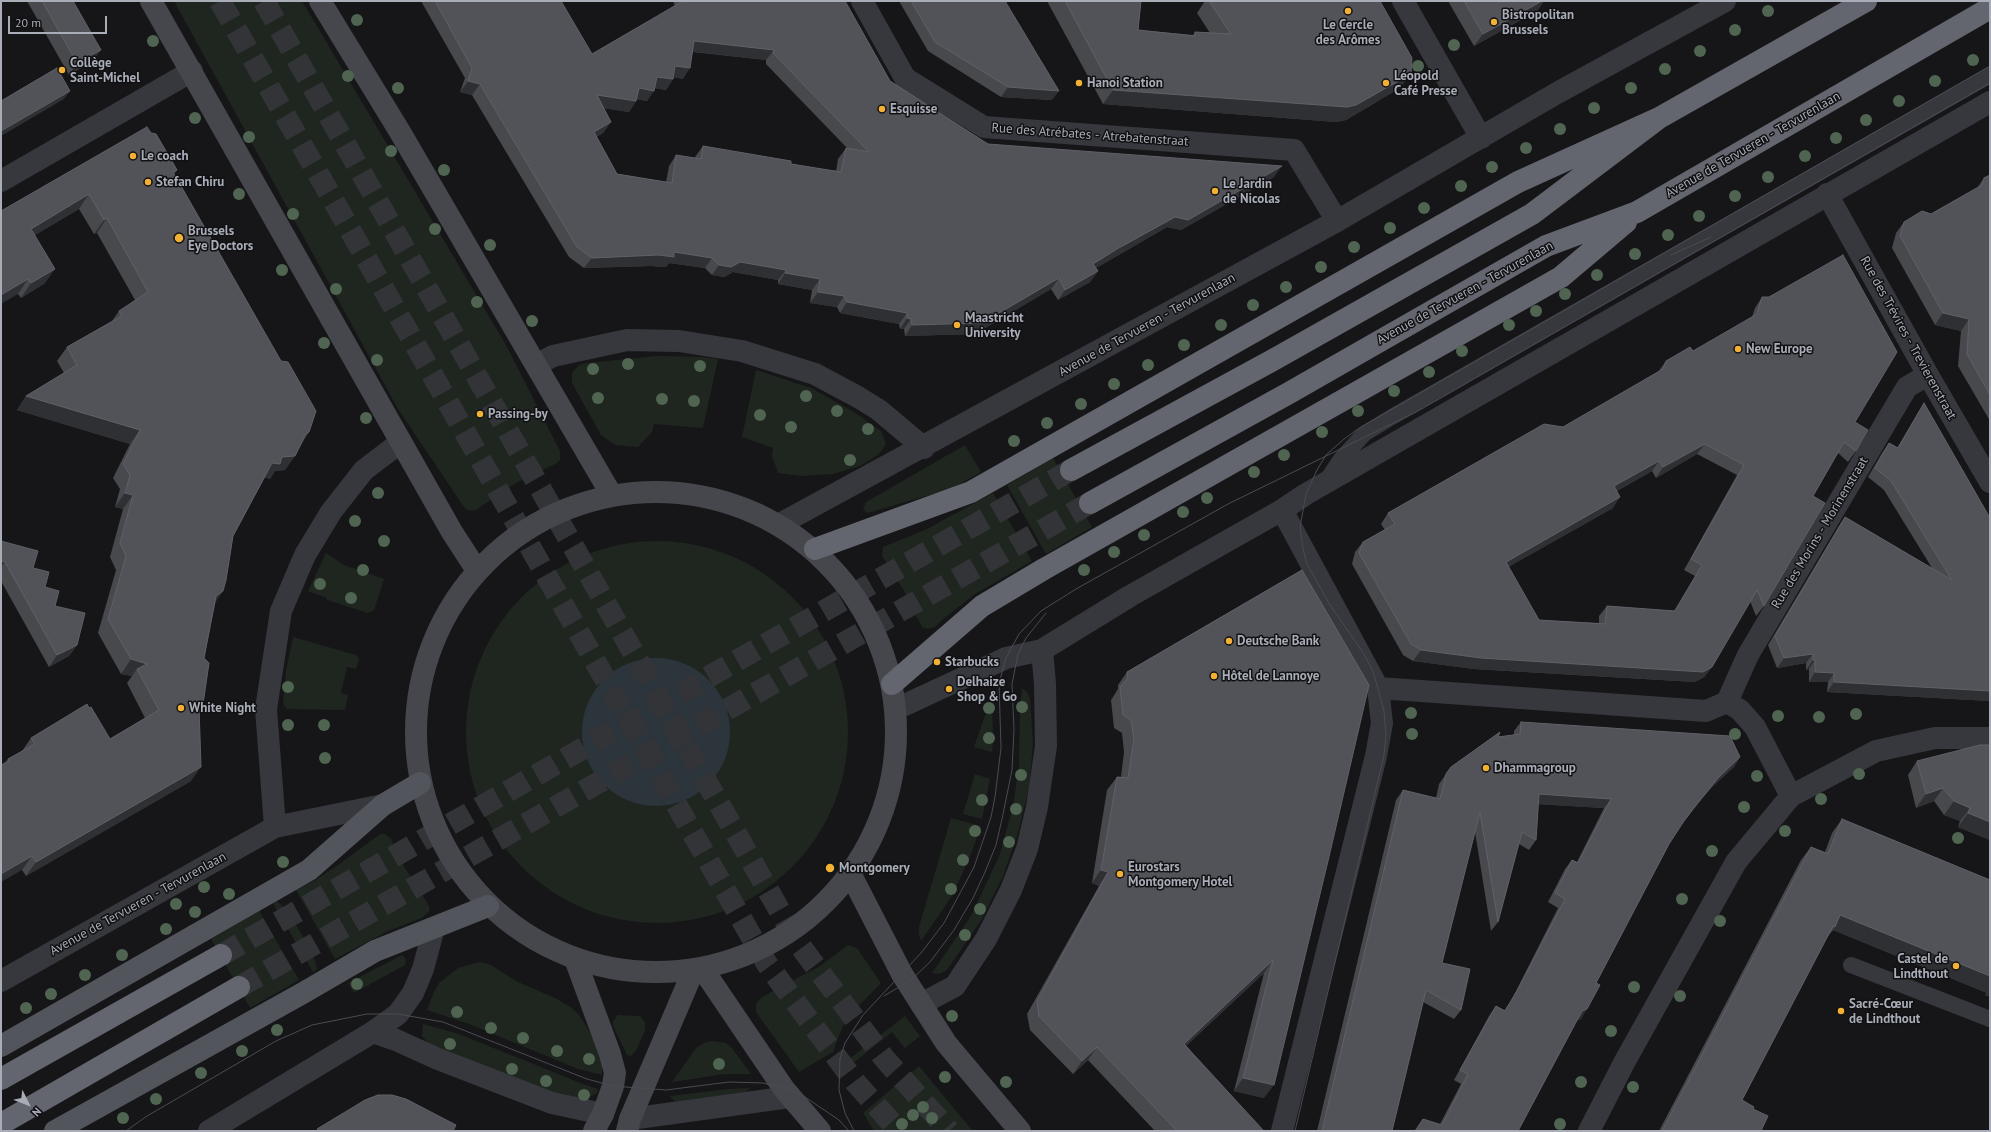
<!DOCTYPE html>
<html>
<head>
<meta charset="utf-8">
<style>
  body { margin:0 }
  #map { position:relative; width:1991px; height:1132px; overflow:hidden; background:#161618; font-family:"PT Sans",sans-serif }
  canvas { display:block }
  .frame { position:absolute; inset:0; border:2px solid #a8adb8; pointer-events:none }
  .north { position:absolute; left:8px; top:1084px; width:40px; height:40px; -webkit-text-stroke:3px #111113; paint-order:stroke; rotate:132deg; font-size:11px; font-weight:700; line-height:16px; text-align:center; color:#a8adb8 }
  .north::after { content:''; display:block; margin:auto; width:14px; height:18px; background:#a8adb8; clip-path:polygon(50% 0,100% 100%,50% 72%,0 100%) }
  .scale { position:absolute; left:8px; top:16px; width:99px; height:18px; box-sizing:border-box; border:2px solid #a8adb8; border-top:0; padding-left:5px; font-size:12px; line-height:14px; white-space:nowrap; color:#a8adb8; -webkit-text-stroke:3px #111113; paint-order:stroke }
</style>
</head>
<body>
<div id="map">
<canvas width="1991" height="1132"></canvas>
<div class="frame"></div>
<div class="north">N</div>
<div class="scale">20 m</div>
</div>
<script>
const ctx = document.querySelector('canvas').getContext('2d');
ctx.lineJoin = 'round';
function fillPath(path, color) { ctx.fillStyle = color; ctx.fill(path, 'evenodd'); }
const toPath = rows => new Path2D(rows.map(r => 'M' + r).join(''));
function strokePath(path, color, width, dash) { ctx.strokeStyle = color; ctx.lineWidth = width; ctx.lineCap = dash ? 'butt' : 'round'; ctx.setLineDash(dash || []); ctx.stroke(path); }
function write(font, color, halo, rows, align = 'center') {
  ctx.font = font + ' "PT Sans",sans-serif'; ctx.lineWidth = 3; ctx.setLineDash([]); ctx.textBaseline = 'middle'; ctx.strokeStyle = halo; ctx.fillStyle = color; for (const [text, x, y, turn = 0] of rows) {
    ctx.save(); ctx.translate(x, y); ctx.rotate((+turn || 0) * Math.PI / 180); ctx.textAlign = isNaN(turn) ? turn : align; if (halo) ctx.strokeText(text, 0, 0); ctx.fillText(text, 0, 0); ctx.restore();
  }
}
fillPath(toPath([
  [174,1,302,1,506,345,560,451,560,460,557,463,514,484,476,510,467,510,464,507,398,409],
  [657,356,704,357,718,359,703,428,654,424,652,432,638,447,615,445,601,435,572,383,572,373,579,365,586,363],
  [756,370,811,388,854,412,881,431,886,443,883,449,878,455,860,466,833,474,801,476,778,473,772,456,773,448,742,437],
  [965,445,981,472,953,488,940,492,868,513,863,510,866,502],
  [1053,458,1092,527,1046,554,1007,485],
  [993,493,1032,561,975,594,942,620,935,627,927,629,922,627,903,589,882,556,883,547,927,529],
  '466 732a191 191 0 1 1 382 0a191 191 0 1 1-382 0Z',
  [326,553,344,565,384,579,374,610,368,613,327,600,327,598,308,591],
  [293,637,356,655,359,659,356,669,347,667,341,693,348,695,345,710,287,709,283,704,286,671],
  [1022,688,1027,692,1030,699,1033,743,1029,788,1018,833,1003,876,982,919,947,970,940,974,932,973,971,916,1000,854,1013,806,1019,765,1020,707],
  [992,696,993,741,992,752,974,747],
  [975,774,990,779,982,819,963,814],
  [951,818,981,826,969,859,952,896,921,941,919,935,919,927],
  [380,834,385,834,391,839,400,860,428,904,430,910,422,918,388,931,335,959,296,890,314,881,341,863],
  [277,901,288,911,313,954,317,969,313,972,273,903],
  [259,911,299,980,250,1008,211,939],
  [848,945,857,948,881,983,853,1012,842,1028,833,1052,799,1072,756,1012,756,1004,762,997,820,966],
  [402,955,406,959,405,965,354,993,348,983],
  [480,962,491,965,516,981,555,998,572,1008,580,1016,593,1037,602,1062,602,1075,578,1069,469,1024,427,1010,433,994,439,983,458,968],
  [618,1015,640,1016,645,1022,645,1030,636,1051,631,1056,627,1055,613,1026,613,1021],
  [905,1016,920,1036,905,1048,892,1032,851,1065,848,1065,849,1059],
  [423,1024,459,1034,583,1084,598,1089,597,1093,588,1098,576,1100,509,1076,429,1044,422,1036],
  [712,1041,726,1043,732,1048,751,1074,725,1074,672,1082,696,1048,706,1042],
  [919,1066,961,1117,973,1131,874,1131,863,1113],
  [750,1088,746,1092,675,1102,670,1096,729,1089]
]), '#1e261f');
fillPath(toPath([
  '582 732a74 74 0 1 1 148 0a74 74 0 1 1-148 0Z'
]), '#2c353c');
strokePath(toPath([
  [220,1,767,964,855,1082,899,1131],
  [264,1,798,943,884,1058,949,1131]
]), '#333438', 22, [22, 11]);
strokePath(toPath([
  [221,955,1071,470],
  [239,987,1090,503]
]), '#333438', 22, [22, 11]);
strokePath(toPath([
  [1327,480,1341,459,1364,434,1390,418,1990,75],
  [1851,965,1990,1019]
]), '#37383d', 16);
strokePath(toPath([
  [862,1,905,78,984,127,1294,150,1337,221],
  [1403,1,1481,138],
  [1,181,192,71],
  [1827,194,1928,375,1990,482],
  [536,365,553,356,627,340,679,341,742,351,815,374,858,397,879,410,924,448],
  [1282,510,1378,688,1382,723,1376,756,1282,1131],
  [780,524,1337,221,1557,93,1725,1],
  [1378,688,1706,711,1727,702,1740,710,1755,727,1791,796],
  [1727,702,1748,655,1907,387,1928,375],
  [896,709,1006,658,1042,650,1130,596,1282,510,1306,494,1990,102],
  [275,827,266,709,281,611,305,555,331,512,364,470,401,442],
  [1,981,275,827,383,805],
  [921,1004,955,986,986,939,1011,890,1027,849,1037,807,1046,746,1045,684,1042,650],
  [373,1032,396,1040,438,1059,552,1103,603,1114],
  [630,1119,790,1097],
  [209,1131,373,1032,398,1014,413,993,423,969,434,928],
  [1589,1131,1625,1061,1736,862,1791,796,1876,751,1935,738,1990,738]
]), '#37383d', 22);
strokePath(toPath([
  [151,1,452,532,476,569],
  [320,1,400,132,611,494],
  '416 732a240 240 0 1 1 480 0a240 240 0 1 1-480 0Z',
  [851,875,902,974,946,1043,1020,1131],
  [575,959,610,1054,615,1073,613,1086,603,1114,594,1131],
  [702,968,784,1089,820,1131],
  [627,1131,630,1119,694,969]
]), '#45474d', 22);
strokePath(toPath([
  [1,1046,309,870,383,805,420,783],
  [55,1131,303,993,375,951,488,906]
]), '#53555c', 22);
strokePath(toPath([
  [1071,470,1273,360,1532,214,1659,118,1866,1],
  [1090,503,1289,393,1546,246,1637,212,1990,8],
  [815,549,971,492,1518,182,1659,118],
  [892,684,982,606,1044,569,1561,277,1626,222],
  [1,1079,221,955],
  [1,1124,239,987]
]), '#63666e', 22);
strokePath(toPath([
  [1671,255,1711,237],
  [884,996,911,980,930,962,954,930,973,898,985,872,996,845,1002,819,1012,770,1014,730,1012,684,1018,654,1026,638,1046,613],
  [126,1131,147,1116,276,1041,312,1025,367,1014,398,1014,443,1022,587,1079,613,1086,666,1090,729,1082,763,1083,789,1090,805,1097,839,1120,849,1131],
  [854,1131,845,1113,839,1090,840,1058,845,1043,863,1015,921,953,944,923,974,867,991,817,995,797,1001,748,999,683,1006,658,1019,634,1041,611,1076,589,1228,504,1418,411,1990,83],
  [1295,1131,1384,755,1386,735,1384,711,1373,671,1362,651,1330,605,1307,564,1303,549,1300,527,1306,494,1317,470,1326,455,1344,439,1361,427,1990,66]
]), '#4a4c52', 1);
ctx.fillStyle = '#506452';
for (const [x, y] of [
  [1768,11],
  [357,20],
  [1735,30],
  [153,41],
  [1454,45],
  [1700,51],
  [1973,60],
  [1418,66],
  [1665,69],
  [348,76],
  [1935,81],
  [398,88],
  [1631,88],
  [1899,101],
  [1594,108],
  [195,118],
  [1866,120],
  [1560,129],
  [249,137],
  [1836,138],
  [1526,148],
  [391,151],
  [1805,156],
  [1492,167],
  [444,170],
  [1768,177],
  [1461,186],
  [239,194],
  [1735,196],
  [1424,208],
  [293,214],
  [1699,216],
  [1390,228],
  [435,229],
  [1668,235],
  [490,245],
  [1354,247],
  [1635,254],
  [1321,267],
  [282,270],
  [1597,275],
  [1286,287],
  [336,289],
  [1565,294],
  [477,302],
  [1253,305],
  [1536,311],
  [532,321],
  [1221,325],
  [1509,325],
  [324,343],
  [1184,345],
  [1462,351],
  [377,360],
  [628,364],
  [1148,365],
  [700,366],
  [593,369],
  [1429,372],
  [1114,384],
  [1394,391],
  [806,396],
  [598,398],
  [662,399],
  [694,401],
  [1081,404],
  [837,411],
  [1358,411],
  [760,415],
  [366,418],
  [1047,423],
  [791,427],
  [868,429],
  [1322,432],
  [1014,441],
  [1284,455],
  [850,460],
  [1254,472],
  [378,493],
  [1207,498],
  [1183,512],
  [355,521],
  [1144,535],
  [384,541],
  [1114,552],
  [363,570],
  [1084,570],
  [320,584],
  [351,598],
  [288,687],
  [1022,707],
  [989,708],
  [1411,713],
  [1856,714],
  [1778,716],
  [1819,717],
  [288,725],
  [324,725],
  [1412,734],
  [1735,734],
  [989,738],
  [325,758],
  [1859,774],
  [1021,775],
  [1757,776],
  [1821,799],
  [982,800],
  [1744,807],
  [1016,809],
  [975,831],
  [1785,831],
  [1958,838],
  [1009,842],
  [1712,851],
  [963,860],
  [283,862],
  [204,887],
  [951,889],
  [229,894],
  [1682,899],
  [176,904],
  [980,909],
  [195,912],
  [1720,921],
  [166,929],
  [965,935],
  [122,955],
  [85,975],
  [357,984],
  [1634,987],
  [51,994],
  [1680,996],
  [26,1008],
  [457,1012],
  [952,1016],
  [491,1028],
  [277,1030],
  [1611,1031],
  [523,1038],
  [450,1044],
  [242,1051],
  [557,1051],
  [589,1059],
  [719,1064],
  [512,1069],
  [201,1073],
  [945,1077],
  [546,1081],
  [1006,1082],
  [1581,1082],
  [1633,1087],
  [584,1095],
  [156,1099],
  [923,1107],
  [913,1115],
  [123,1118],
  [932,1118],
  [902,1124],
  [1560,1124]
]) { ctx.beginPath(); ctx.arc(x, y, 6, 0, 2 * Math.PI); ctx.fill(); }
fillPath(toPath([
  [27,1,73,1,92,62,69,75],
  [421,1,561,1,592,54,675,6,673,1,845,1,890,81,988,144,1274,177,1181,230,1167,227,1110,260,1096,268,1098,271,1090,282,1058,300,1051,289,975,334,905,336,904,329,900,329,899,324,840,313,837,307,810,303,812,290,778,284,778,280,733,272,724,277,712,275,705,268,669,263,666,267,651,266,584,268,569,257,472,95,460,92,465,78],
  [693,52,766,60,766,64,848,149,846,148,838,159,836,171,791,164,703,146,695,157,695,158,676,155,669,166,666,182,617,174,596,137,603,133,611,122,603,108,629,112,636,101,636,99,647,101,655,88,666,90,673,79,674,77,683,79],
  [899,1,1005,1,1052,100,1001,97,928,51],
  [1047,1,1141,1,1138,30,1193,35,1195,32,1210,33,1197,13,1205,1,1380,1,1400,88,1346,120,1336,122,1103,104],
  [1448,1,1544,1,1537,11,1474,46],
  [151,133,177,170,174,174,309,432,301,444,285,470,275,471,270,479,265,477,233,536,215,604,204,658,203,704,199,710,191,781,26,876,22,870,4,764,8,759,22,751,31,738,110,739,145,718,127,683,132,676,121,674,98,633,116,570,110,557,123,509,115,507,120,489,113,478,130,444,17,410,26,396,64,373,57,361,67,347,112,321,119,311,135,300,97,233,94,234,79,209,35,235,45,283,21,298,18,294,1,211],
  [1990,175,1990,421,1958,366,1961,331,1935,325,1892,248,1896,233,1904,222,1931,214,1977,188,1984,178],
  [1762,297,1855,422,1856,451,1848,462,1838,453,1813,496,1764,606,1756,616,1750,601,1712,667,1704,677,1695,682,1474,669,1413,661,1403,655,1352,564,1355,552,1363,542,1385,530,1381,524,1388,513,1563,427,1658,372,1666,361,1693,351,1752,317,1755,308],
  [1697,454,1737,475,1684,570,1695,576,1674,611,1607,606,1599,616,1599,623,1539,620,1508,567,1613,508,1617,491,1652,471,1656,478],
  [1924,403,1990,701,1827,692,1828,682,1809,682,1809,669,1806,670,1806,663,1777,668,1768,645,1839,526,1845,517,1932,568,1884,490,1868,477,1882,453,1889,443,1897,448],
  [1,541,33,568,45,587,77,645,69,656,49,667,1,581],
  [1302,570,1264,1098,1234,1091,1264,973,1186,1046,1262,1131,1155,1131,1088,1060,1073,1074,1030,1030,1027,1014,1099,886,1092,883,1107,790,1117,777,1121,777,1124,752,1122,733,1114,728,1111,700,1118,689,1118,685,1127,672],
  [1521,722,1740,757,1734,767,1712,787,1694,808,1681,825,1669,844,1596,983,1581,1019,1577,1020,1518,1131,1440,1124,1461,1084,1454,1080,1489,1016,1496,1006,1504,1011,1512,999,1558,908,1548,902,1565,869,1572,860,1577,862,1604,808,1538,804,1536,840,1529,850,1519,844,1498,922,1491,931,1475,832,1442,963,1461,1010,1454,1019,1423,1002,1392,1131,1317,1131,1396,800,1403,790,1436,798,1439,784,1451,767,1498,737,1514,735,1514,731],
  [1990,745,1990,840,1958,827,1960,821,1944,815,1934,801,1916,808,1908,775,1917,761],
  [1842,819,1990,880,1990,997,1985,995,1987,993,1833,930,1825,940,1742,1100,1753,1109,1761,1131,1659,1131,1801,860,1811,847,1825,852,1832,833]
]), '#47494d');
fillPath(toPath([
  [1542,1,1544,1,1537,11,1474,46,1483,34],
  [694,41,774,50,766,60,687,51],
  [101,50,92,62,69,75,77,63],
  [675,66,690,68,683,79,668,76],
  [1411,74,1400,88,1346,120,1336,122,1103,104,1113,90],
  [657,77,673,79,666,90,649,87],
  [468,81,480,84,472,95,460,92],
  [1008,87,1059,91,1052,100,1001,97],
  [639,88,654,91,647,101,631,98],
  [70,91,64,99,1,136,1,131],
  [597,95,636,101,629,112,590,106],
  [611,122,603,133,587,143,594,132],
  [1282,166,1274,177,1181,230,1167,227,1110,260,1086,274,1093,264,1117,249,1175,217],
  [89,194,79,209,21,243,31,229],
  [107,218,97,233,94,234,104,220],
  [674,252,712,258,705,268,669,263,666,267,651,266,584,268,592,258],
  [740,262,786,270,778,280,733,272,724,277,712,275,719,265],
  [55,269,45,283,21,298,31,283],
  [1098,271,1090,282,1058,300,1065,290],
  [785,273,820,279,812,290,778,284],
  [1059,278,1051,289,975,334,905,336,912,325],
  [28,279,18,294,1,304,1,295],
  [818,292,844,296,837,307,810,303],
  [847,302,907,313,899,324,840,313],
  [1943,313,1969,319,1961,331,1935,325],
  [907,318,911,319,904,329,900,329],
  [26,396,140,430,130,444,17,410],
  [309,432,299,447,306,434],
  [1705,444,1697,454,1656,478,1663,467],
  [295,456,285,470,275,471,270,479,262,477,272,463,282,457],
  [1659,461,1652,471,1606,497,1614,486],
  [125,493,133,495,123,509,115,507],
  [1620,497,1613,508,1498,573,1506,562],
  [1,561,5,562,1,567],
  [223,591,213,606,216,596],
  [77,645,69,656,49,667,57,655],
  [1421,650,1712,667,1704,677,1695,682,1474,669,1413,661],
  [1813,654,1806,663,1777,668,1784,658],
  [131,659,147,664,137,669,132,676,121,674],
  [1813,660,1815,660,1809,669,1806,670],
  [1815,672,1834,673,1828,682,1809,682],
  [1834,682,1990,691,1990,701,1827,692],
  [1740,757,1734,767,1712,787,1694,808,1677,830,1701,799,1718,778],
  [201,767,191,781,26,876,36,862],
  [1943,788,1934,801,1916,808,1926,794],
  [1539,794,1611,799,1604,808,1532,804],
  [1954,801,1970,808,1960,821,1944,815],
  [1968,813,1990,822,1990,840,1958,827],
  [32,856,22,870,1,882,1,874],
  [1101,870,1108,872,1099,886,1092,883],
  [1840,915,1990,976,1990,988,1987,993,1833,930],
  [1273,960,1264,973,1174,1057,1184,1044],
  [1990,988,1990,997,1985,995],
  [1587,1009,1581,1019,1575,1020,1582,1011],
  [1097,1047,1088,1060,1073,1074,1082,1061],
  [1243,1078,1274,1085,1264,1098,1234,1091]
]), '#2f3033');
const building = toPath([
  [42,1,73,1,101,50,77,63,42,1],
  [435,1,561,1,592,54,683,1,845,1,890,81,988,144,1282,166,1188,220,1175,217,1117,249,1093,264,1098,271,1065,290,1059,278,982,323,912,325,911,319,907,318,907,313,847,302,844,296,818,292,820,279,785,273,786,270,740,262,731,267,719,265,712,258,674,252,674,257,659,255,592,258,577,247,480,84,468,81,472,68,435,1],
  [694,41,774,50,773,53,869,152,846,148,841,172,791,164,791,161,703,146,701,159,676,155,672,183,617,174,594,132,611,122,597,95,636,101,639,88,654,91,657,77,673,79,675,66,690,68,694,41],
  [911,1,1005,1,1059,91,1008,87,935,42,911,1],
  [1065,1,1141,1,1138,30,1195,36,1195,32,1231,34,1209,1,1380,1,1412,58,1411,74,1356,105,1347,107,1113,90,1065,1],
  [1464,1,1542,1,1483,34,1464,1],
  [57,68,70,91,1,131,1,101,57,68],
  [147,127,151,133,156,134,169,156,177,170,173,172,281,361,288,362,316,411,309,432,306,434,295,456,282,457,280,464,272,463,233,536,226,580,223,591,216,596,204,658,209,663,203,704,199,707,201,767,36,862,32,856,1,874,1,765,9,761,8,759,35,744,31,738,87,704,89,708,91,707,110,739,159,710,137,669,147,664,131,659,108,619,126,556,120,543,133,495,125,493,130,475,123,464,140,430,26,396,77,365,67,347,122,316,119,311,148,292,107,218,104,220,89,194,31,229,55,269,31,283,28,279,1,295,1,211,147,127],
  [1990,175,1990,395,1967,354,1969,319,1943,313,1900,236,1904,222,1922,211,1931,214,1982,185,1984,178,1990,175],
  [1843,255,1897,352,1855,422,1868,430,1856,451,1844,442,1813,496,1825,503,1764,606,1757,590,1712,667,1703,672,1481,658,1421,650,1411,644,1359,553,1363,542,1395,524,1388,513,1544,424,1563,427,1663,369,1666,361,1690,347,1693,351,1757,314,1762,297,1769,297,1843,255],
  [1705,444,1744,465,1691,559,1702,565,1675,611,1607,606,1605,624,1539,620,1506,562,1620,497,1614,486,1659,461,1663,467,1705,444],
  [1924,403,1990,518,1990,691,1834,682,1834,673,1815,672,1815,660,1813,660,1813,654,1784,658,1775,636,1845,517,1952,580,1891,481,1875,468,1889,443,1898,448,1924,403],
  [1,541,38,551,33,568,49,572,45,587,59,591,55,606,85,613,77,645,57,655,5,562,1,561,1,541],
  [1302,570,1369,685,1328,861,1274,1085,1243,1078,1273,960,1184,1044,1263,1130,1262,1131,1177,1131,1097,1047,1082,1061,1039,1016,1037,1001,1108,872,1101,870,1117,777,1128,778,1134,739,1131,720,1123,715,1120,687,1128,678,1127,672,1302,570],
  [1521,722,1730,736,1740,757,1718,778,1701,799,1684,821,1669,844,1596,983,1600,985,1587,1009,1582,1011,1518,1131,1415,1131,1423,1119,1442,1125,1468,1074,1460,1070,1496,1006,1505,1011,1518,989,1565,899,1555,893,1572,860,1578,863,1611,799,1539,794,1536,840,1522,832,1498,922,1480,812,1442,963,1470,969,1461,1010,1426,990,1392,1131,1322,1131,1403,790,1440,799,1446,774,1451,767,1500,732,1498,737,1520,734,1521,722],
  [1980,745,1990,745,1990,822,1968,813,1970,808,1954,801,1943,788,1926,794,1917,761,1980,745],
  [1842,819,1990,880,1990,976,1840,915,1835,927,1833,926,1742,1100,1754,1107,1753,1109,1768,1116,1761,1131,1662,1131,1811,847,1828,854,1842,819],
  [378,1095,392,1095,406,1099,456,1125,453,1131,319,1131,317,1129,365,1100,378,1095]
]);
fillPath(building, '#525359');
strokePath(building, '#5f6168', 1);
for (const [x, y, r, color] of [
  [1348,11,4,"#f2b134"],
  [1494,22,4,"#f2b134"],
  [62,70,4,"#f2b134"],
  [1079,83,4,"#f2b134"],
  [1386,83,4,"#f2b134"],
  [882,109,4,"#f2b134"],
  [133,156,4,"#f2b134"],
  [148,182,4,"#f2b134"],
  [1215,191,4,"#f2b134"],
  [179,238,5,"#f2b134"],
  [957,325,4,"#f2b134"],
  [1738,349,4,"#f2b134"],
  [480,414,4,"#f2b134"],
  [1229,641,4,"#f2b134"],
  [937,662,4,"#f2b134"],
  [1214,676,4,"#f2b134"],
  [949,689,4,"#f2b134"],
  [181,708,4,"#f2b134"],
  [1486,768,4,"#f2b134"],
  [830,868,5,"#f2b134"],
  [1120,874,4,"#f2b134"],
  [1956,966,4,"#f2b134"],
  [1841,1011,4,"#f2b134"]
]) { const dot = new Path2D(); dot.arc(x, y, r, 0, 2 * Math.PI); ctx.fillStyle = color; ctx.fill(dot); strokePath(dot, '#111113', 1.5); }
write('bold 13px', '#a8adb8', '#111113', [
  ["Bistropolitan",1502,15],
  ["Brussels",1502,30],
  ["Le Cercle",1348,25,"center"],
  ["des Arômes",1348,40,"center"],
  ["Collège",70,63],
  ["Saint-Michel",70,78],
  ["Léopold",1394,76],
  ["Café Presse",1394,91],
  ["Hanoi Station",1087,83],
  ["Esquisse",890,109],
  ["Le coach",141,156],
  ["Stefan Chiru",156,182],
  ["Le Jardin",1223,184],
  ["de Nicolas",1223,199],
  ["Brussels",188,231],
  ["Eye Doctors",188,246],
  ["Maastricht",965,318],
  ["University",965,333],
  ["New Europe",1746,349],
  ["Passing-by",488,414],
  ["Deutsche Bank",1237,641],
  ["Starbucks",945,662],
  ["Hôtel de Lannoye",1222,676],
  ["Delhaize",957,682],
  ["Shop & Go",957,697],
  ["White Night",189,708],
  ["Dhammagroup",1494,768],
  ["Eurostars",1128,867],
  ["Montgomery Hotel",1128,882],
  ["Montgomery",839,868],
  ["Castel de",1948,959,"right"],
  ["Lindthout",1948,974,"right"],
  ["Sacré-Cœur",1849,1004],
  ["de Lindthout",1849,1019]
], 'left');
write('13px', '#a8adb8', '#111113', [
  ["Rue des Atrébates - Atrebatenstraat",1090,135,4],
  ["Avenue de Tervueren - Tervurenlaan",1753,145,-30],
  ["Avenue de Tervueren - Tervurenlaan",1465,293,-29],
  ["Avenue de Tervueren - Tervurenlaan",1147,325,-29],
  ["Rue des Trévires - Trevierenstraat",1908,338,61],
  ["Rue des Morins - Morinenstraat",1820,533,-59],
  ["Avenue de Tervueren - Tervurenlaan",138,904,-29]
]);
</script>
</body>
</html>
